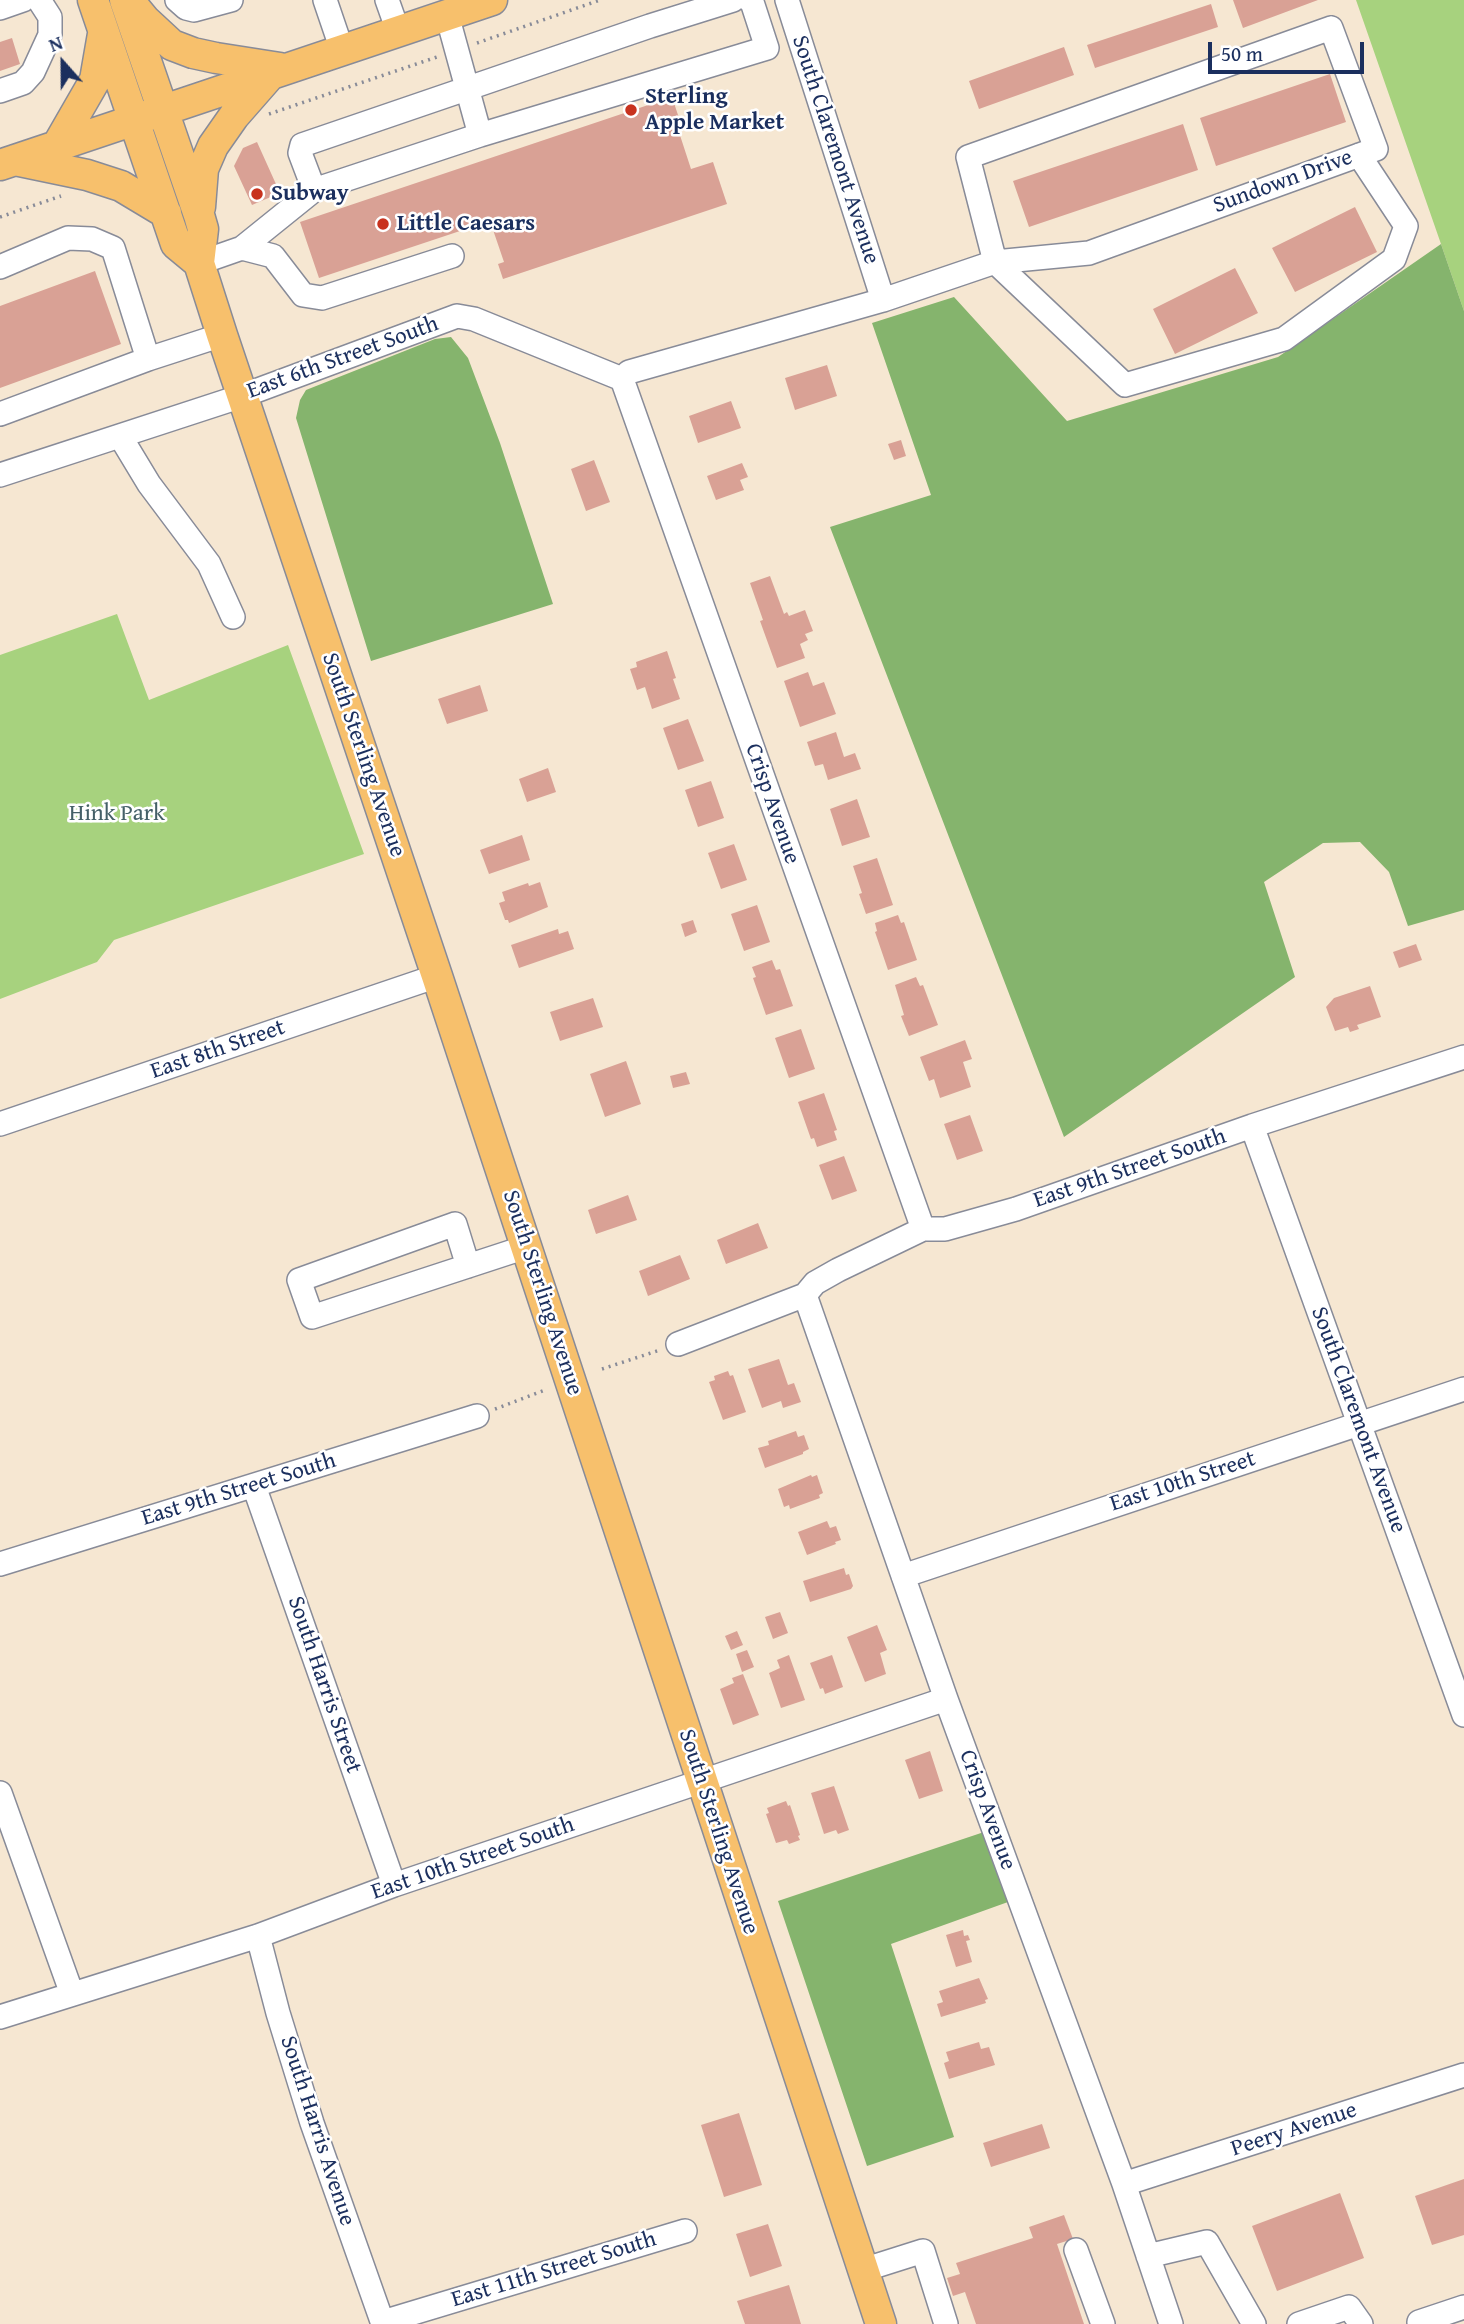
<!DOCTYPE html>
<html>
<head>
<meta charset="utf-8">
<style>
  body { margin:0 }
  #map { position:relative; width:1464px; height:2324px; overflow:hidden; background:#f6e7d2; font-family:"Gentium Book Plus",serif }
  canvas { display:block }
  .north { position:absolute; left:28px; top:28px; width:70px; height:70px; -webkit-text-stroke:5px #fff; paint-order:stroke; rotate:339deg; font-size:19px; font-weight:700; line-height:28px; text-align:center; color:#1b2f5e }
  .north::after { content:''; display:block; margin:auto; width:24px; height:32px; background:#1b2f5e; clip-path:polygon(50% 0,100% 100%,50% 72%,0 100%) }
  .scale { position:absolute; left:1208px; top:42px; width:156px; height:32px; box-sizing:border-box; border:4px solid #1b2f5e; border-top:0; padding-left:9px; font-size:21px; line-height:24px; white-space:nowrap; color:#1b2f5e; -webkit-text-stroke:5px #fff; paint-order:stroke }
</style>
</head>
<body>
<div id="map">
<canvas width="1464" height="2324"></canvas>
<div class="north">N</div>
<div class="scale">50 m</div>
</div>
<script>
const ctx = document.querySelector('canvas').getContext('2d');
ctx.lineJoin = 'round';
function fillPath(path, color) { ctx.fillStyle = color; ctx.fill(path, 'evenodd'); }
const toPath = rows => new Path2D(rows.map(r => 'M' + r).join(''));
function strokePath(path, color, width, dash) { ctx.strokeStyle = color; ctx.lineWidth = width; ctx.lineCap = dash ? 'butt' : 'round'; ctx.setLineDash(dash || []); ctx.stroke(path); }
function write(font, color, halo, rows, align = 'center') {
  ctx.font = font + ' "Gentium Book Plus",serif'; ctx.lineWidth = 5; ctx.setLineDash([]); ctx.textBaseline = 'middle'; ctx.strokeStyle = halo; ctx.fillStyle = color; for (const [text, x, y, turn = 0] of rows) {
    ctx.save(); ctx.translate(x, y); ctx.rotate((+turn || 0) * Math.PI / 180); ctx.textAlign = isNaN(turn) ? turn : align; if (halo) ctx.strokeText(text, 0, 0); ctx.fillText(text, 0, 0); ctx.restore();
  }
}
fillPath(toPath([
  [1356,0,1464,0,1464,311,1441,244],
  [117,614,149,700,288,645,364,854,114,940,97,962,0,999,0,655]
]), '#a7d27e');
fillPath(toPath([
  [1441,244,1464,311,1464,910,1408,926,1389,872,1360,842,1323,843,1264,882,1295,977,1064,1137,830,527,931,495,872,323,954,297,1067,421,1278,357],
  [451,337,468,358,500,443,553,604,371,661,296,418,300,400,306,390,435,339],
  [984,1832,1008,1902,891,1944,954,2137,867,2166,778,1901]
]), '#85b46d');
fillPath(toPath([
  [1233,0,1318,0,1243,28],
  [1211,4,1218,27,1095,68,1087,45],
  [12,38,20,64,0,71,0,42],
  [1064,47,1074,75,979,109,969,81],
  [1330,74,1346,122,1216,166,1200,118],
  [672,97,679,118,675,120,691,169,713,162,727,204,503,279,498,264,504,262,490,221,319,278,300,222],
  [1183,124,1198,170,1029,227,1013,181],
  [257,142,280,193,252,205,234,166,243,148],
  [1355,207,1377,252,1295,292,1272,248],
  [1235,268,1258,313,1175,354,1153,309],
  [95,271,121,344,0,388,0,306],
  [827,365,837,396,795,410,785,378],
  [731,401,741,428,698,443,689,416],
  [901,440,906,456,894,460,888,444],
  [594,460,610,502,586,511,571,469],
  [742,463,748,477,740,480,744,490,716,500,707,476],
  [770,576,784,614,787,612,789,616,805,610,813,631,805,634,808,640,800,644,805,658,777,668,760,621,763,620,750,583],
  [667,651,676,678,673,679,680,699,652,709,645,687,637,690,630,669,637,667,636,662],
  [808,672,813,686,824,682,836,714,800,727,784,681],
  [480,685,488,711,447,724,438,699],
  [688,719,704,761,678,770,663,728],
  [836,732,844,757,855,753,861,769,828,780,823,764,815,766,807,742],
  [548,768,556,792,527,802,519,779],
  [711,781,724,818,698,827,685,790],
  [857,799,870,837,842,846,830,809],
  [522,835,530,860,489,874,480,850],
  [734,844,747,880,721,889,708,853],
  [877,858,893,905,866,914,859,894,862,893,853,866],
  [540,882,548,907,509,923,508,920,505,920,499,903,505,901,502,892,528,883,529,886],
  [757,905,770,942,744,951,731,914],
  [898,915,901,923,904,922,917,960,888,970,875,932,877,931,875,923],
  [693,920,697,932,685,937,681,924],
  [558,929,559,934,568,931,574,949,519,968,511,945],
  [1416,944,1422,960,1399,968,1393,952],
  [772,960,776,970,780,969,793,1006,766,1015,753,978,756,977,752,967],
  [916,977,920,986,923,985,938,1025,909,1036,901,1016,904,1015,895,985],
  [1370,986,1381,1017,1357,1025,1359,1029,1350,1032,1348,1027,1335,1031,1326,1007,1334,998],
  [593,998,603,1027,560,1041,550,1012],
  [801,1029,815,1069,789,1078,775,1038],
  [965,1040,972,1059,963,1062,971,1087,940,1098,934,1079,929,1081,920,1057],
  [626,1061,641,1104,605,1117,590,1074],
  [686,1072,690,1084,673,1088,670,1076],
  [824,1093,837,1130,834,1131,837,1140,817,1147,814,1138,811,1139,798,1102],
  [970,1115,983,1151,957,1160,944,1124],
  [844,1156,857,1191,832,1200,819,1165],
  [628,1195,637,1220,596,1234,588,1210],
  [758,1223,768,1248,726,1264,717,1240],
  [680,1255,690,1279,648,1296,639,1271],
  [779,1359,788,1385,794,1383,801,1402,783,1408,781,1401,762,1408,748,1369],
  [728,1371,730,1376,733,1375,746,1412,723,1420,709,1382,715,1380,714,1376],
  [796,1431,798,1437,804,1435,809,1449,803,1452,803,1454,765,1468,758,1448,769,1445,768,1441],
  [811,1475,812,1477,817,1475,823,1493,819,1495,820,1498,790,1509,789,1505,784,1507,778,1489],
  [827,1521,830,1528,836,1526,841,1540,835,1542,836,1544,807,1555,798,1532],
  [844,1568,846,1575,849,1574,853,1586,851,1589,810,1602,803,1581],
  [780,1612,788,1633,773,1639,765,1617],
  [877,1625,887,1650,880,1653,886,1674,865,1682,847,1637],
  [737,1631,743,1645,731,1650,725,1636],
  [747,1650,754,1667,742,1672,736,1654],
  [789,1655,805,1700,781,1708,769,1673,780,1668,777,1660],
  [832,1655,843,1687,825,1694,823,1688,820,1689,810,1663],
  [743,1674,759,1715,733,1725,720,1689,734,1683,732,1678],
  [930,1751,943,1791,919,1799,905,1760],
  [834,1786,849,1830,838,1834,836,1830,824,1834,811,1793],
  [786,1801,788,1806,790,1805,800,1835,798,1836,800,1840,789,1844,787,1840,776,1843,766,1814,769,1813,767,1808],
  [963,1930,964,1936,968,1935,970,1940,966,1941,972,1962,956,1967,946,1935],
  [979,1978,988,1999,985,2000,986,2003,941,2017,937,2004,943,2002,939,1991],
  [979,2042,981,2049,989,2047,995,2065,949,2079,944,2063,949,2061,946,2052],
  [739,2113,762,2185,724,2197,701,2125],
  [1042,2124,1050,2148,991,2167,983,2143],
  [1464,2179,1464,2235,1432,2245,1415,2196],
  [1340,2193,1364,2258,1277,2291,1252,2226],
  [1064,2215,1073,2239,1057,2244,1084,2324,976,2324,965,2292,953,2296,947,2278,960,2274,956,2263,1033,2238,1029,2227],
  [768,2224,782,2266,750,2277,736,2234],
  [789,2285,801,2324,745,2324,737,2301]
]), '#d9a195');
const minor = toPath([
  [177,0,186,8,194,10,231,0],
  [325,0,342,50],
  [387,0,398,31],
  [733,0,650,26,302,145,300,153,314,190,480,135,767,48,752,2,749,0],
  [787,0,883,300],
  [0,8,23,0],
  [447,15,480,135],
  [1331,28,1376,149,1089,253,995,262,968,157,1331,28],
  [0,91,23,83,33,72,50,35,50,17,39,0],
  [242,248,273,256,303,295,322,298,452,256],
  [199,263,242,248,314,190],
  [0,267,68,238,92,239,113,248,148,359,222,335],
  [622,379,923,1229],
  [0,414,148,359],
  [120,436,149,484,209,564,233,617],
  [0,475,242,396,457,316,474,319,622,379,629,372,883,300,995,262,1125,385,1284,339,1394,259,1406,226,1359,155],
  [0,1124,437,976],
  [1252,1126,1464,1715],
  [468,1266,455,1224,299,1280,312,1317,526,1247],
  [805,1295,946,1699,1124,2184,1171,2324],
  [678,1344,805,1295,815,1283,838,1270,923,1229,945,1229,1016,1209,1252,1126,1464,1057],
  [254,1486,394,1885],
  [0,1564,477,1416],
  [903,1576,1464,1389],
  [0,1793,72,1994],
  [258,1936,278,2013,312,2123,383,2324],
  [0,2017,258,1936,394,1885,946,1699],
  [1124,2184,1464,2075],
  [1076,2250,1103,2324],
  [1148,2256,1207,2242,1254,2324],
  [863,2270,923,2251,946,2324],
  [383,2322,685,2231],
  [1419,2322,1464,2307],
  [1299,2324,1349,2307,1361,2324]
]);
const major = toPath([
  [93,0,176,244,199,263],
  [125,0,199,215,203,229,199,263,222,335,437,976,881,2324],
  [130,2,145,20,172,45,193,53,216,58,280,68],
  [57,146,95,80,103,34],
  [15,160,87,175,121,186,166,213],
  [0,165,492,0],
  [200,207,203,169,213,146,234,116,269,76]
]);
strokePath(minor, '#888b98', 26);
strokePath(major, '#888b98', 33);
strokePath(toPath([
  [477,43,600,0],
  [269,114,437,57],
  [0,217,61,196],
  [602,1369,660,1350],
  [495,1409,545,1390]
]), '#888b98', 3.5, [2, 5]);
strokePath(minor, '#fff', 23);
strokePath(major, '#f7c06c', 30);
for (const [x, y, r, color] of [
  [631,110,7,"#c8321e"],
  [257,194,7,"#c8321e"],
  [383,224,7,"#c8321e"]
]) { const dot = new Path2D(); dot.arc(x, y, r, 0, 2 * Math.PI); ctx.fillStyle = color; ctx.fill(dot); strokePath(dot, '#fff', 2.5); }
write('bold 23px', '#1b2f5e', '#fff', [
  ["Sterling",645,97],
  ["Apple Market",645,123],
  ["Subway",271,194],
  ["Little Caesars",397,224]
], 'left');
write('23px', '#1b2f5e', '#fff', [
  ["South Claremont Avenue",835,150,72],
  ["Sundown Drive",1283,182,-20],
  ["East 6th Street South",343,358,-20],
  ["South Sterling Avenue",363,755,71],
  ["Crisp Avenue",772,804,71],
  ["East 8th Street",218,1050,-19],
  ["East 9th Street South",1130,1169,-19],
  ["South Sterling Avenue",542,1293,72],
  ["South Claremont Avenue",1358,1420,70],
  ["East 10th Street",1183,1482,-18],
  ["East 9th Street South",239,1490,-17],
  ["South Harris Street",324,1685,71],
  ["Crisp Avenue",987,1810,70],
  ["South Sterling Avenue",718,1832,72],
  ["East 10th Street South",473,1859,-19],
  ["Peery Avenue",1294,2130,-18],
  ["South Harris Avenue",317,2131,72],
  ["East 11th Street South",554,2270,-17]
]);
write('23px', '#456068', '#fff', [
  ["Hink Park",117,814]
]);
</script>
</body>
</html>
